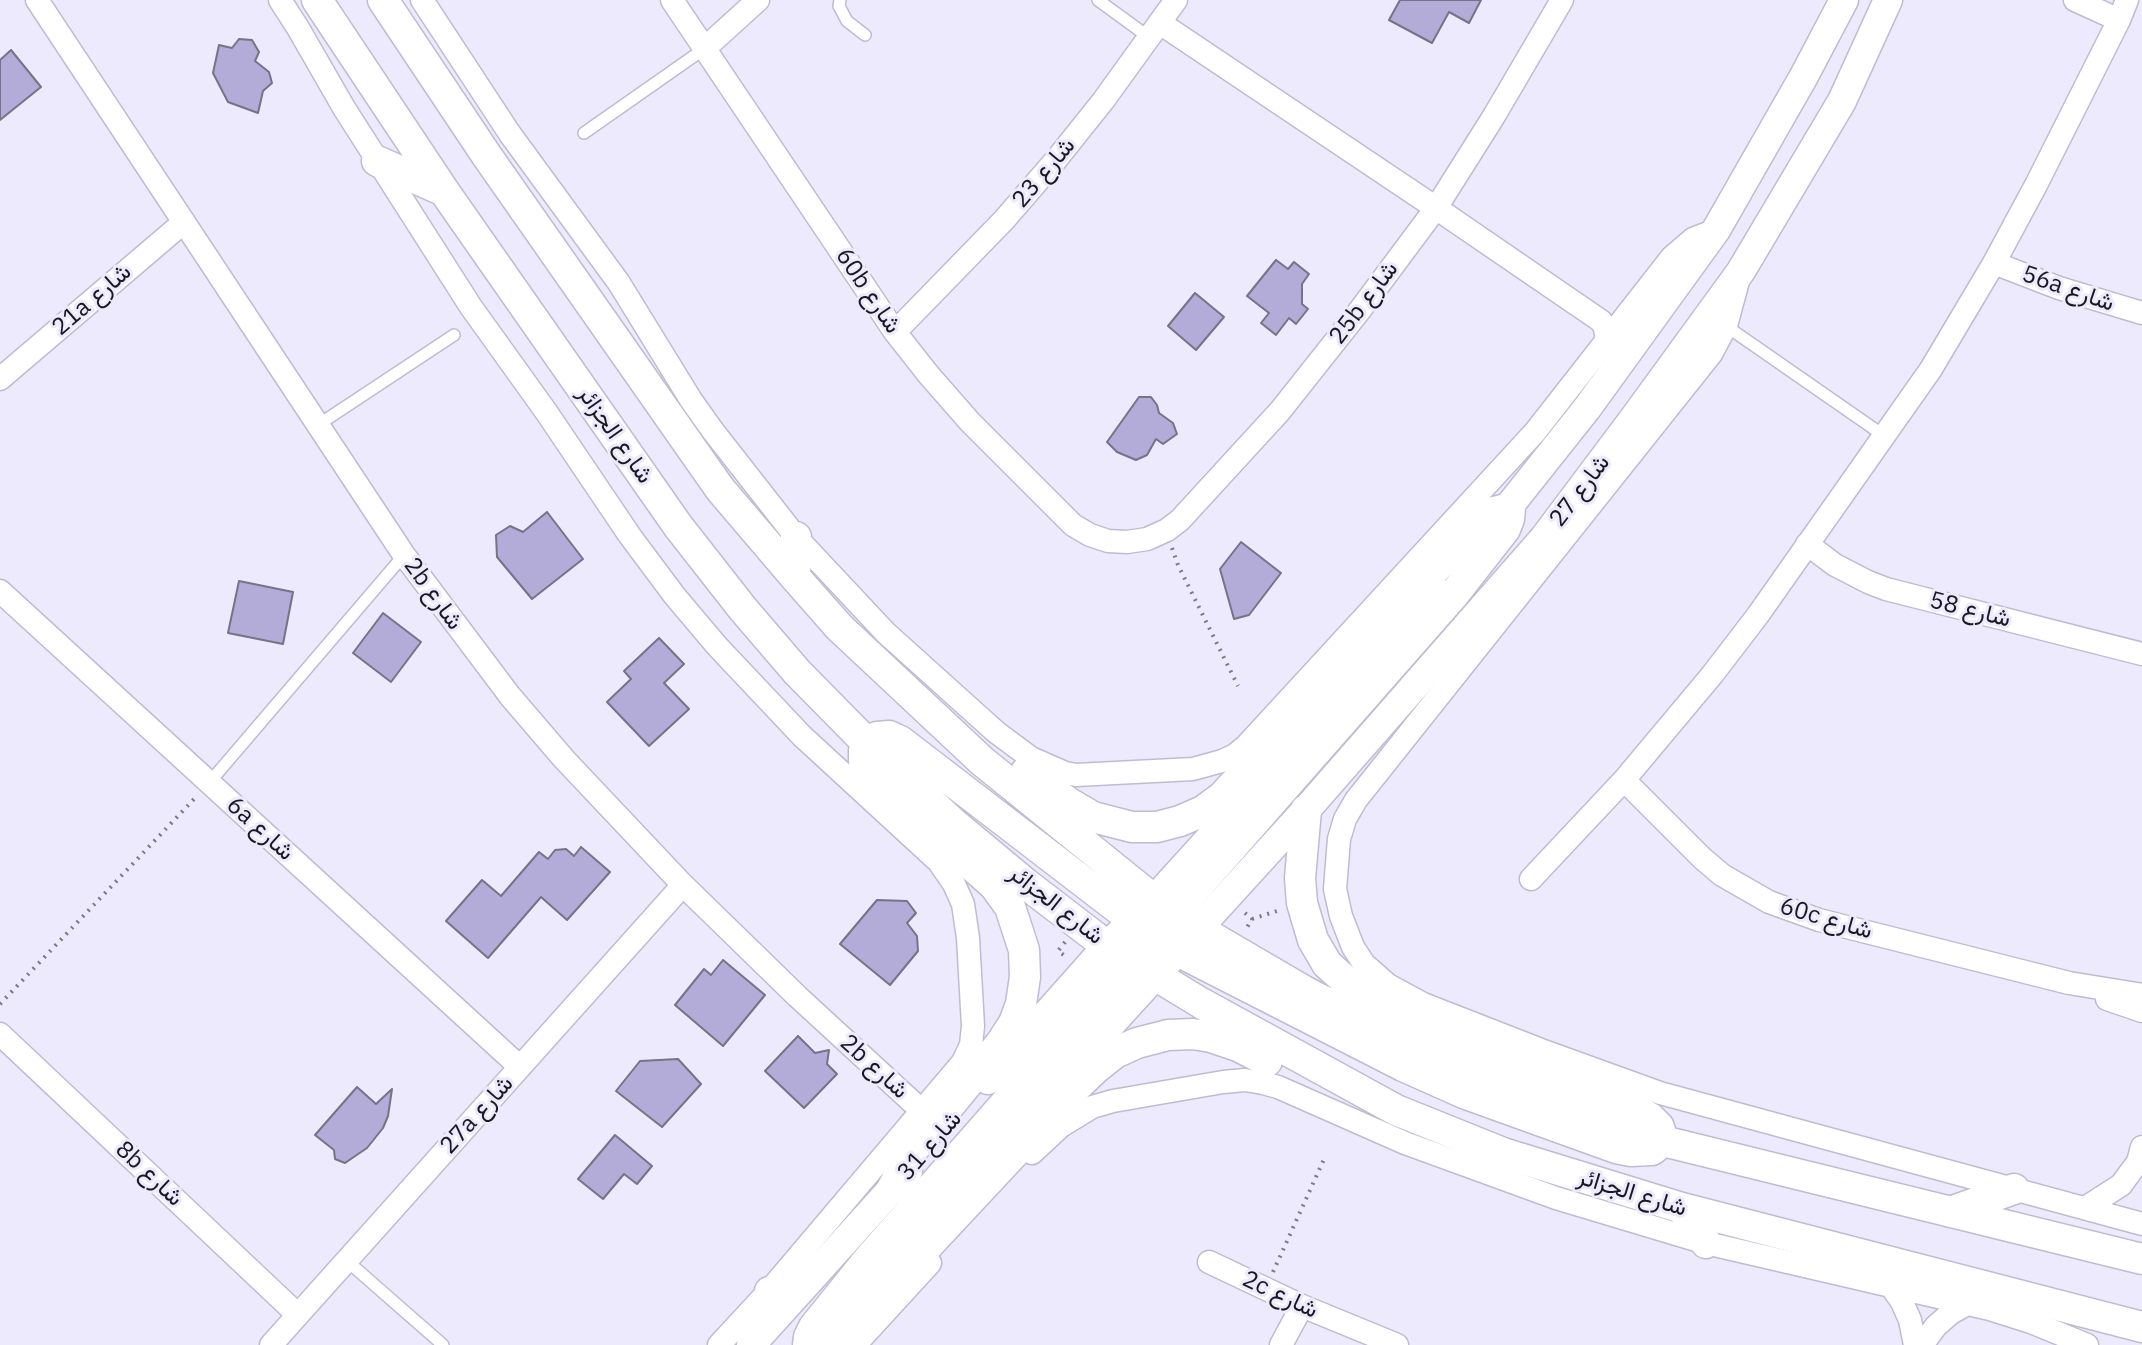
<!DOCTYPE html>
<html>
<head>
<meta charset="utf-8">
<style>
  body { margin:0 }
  canvas { display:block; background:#edeafd }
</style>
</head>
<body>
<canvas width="2142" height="1345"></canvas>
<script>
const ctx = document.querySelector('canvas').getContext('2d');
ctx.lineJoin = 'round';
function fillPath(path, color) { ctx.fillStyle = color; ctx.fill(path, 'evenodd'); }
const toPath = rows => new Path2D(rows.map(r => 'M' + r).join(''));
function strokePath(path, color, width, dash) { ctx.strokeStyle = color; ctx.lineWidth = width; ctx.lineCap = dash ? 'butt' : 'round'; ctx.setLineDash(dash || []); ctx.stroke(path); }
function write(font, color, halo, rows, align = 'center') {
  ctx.font = font + ' "IBM Plex Sans",Vazirmatn,sans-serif'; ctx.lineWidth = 6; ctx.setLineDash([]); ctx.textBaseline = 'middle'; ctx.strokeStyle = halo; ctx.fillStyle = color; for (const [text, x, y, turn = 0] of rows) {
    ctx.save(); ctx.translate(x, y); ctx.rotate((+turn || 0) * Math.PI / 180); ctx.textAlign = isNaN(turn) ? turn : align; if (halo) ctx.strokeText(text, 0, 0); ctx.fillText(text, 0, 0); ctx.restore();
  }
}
const building = toPath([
  [1400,0,1481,0,1469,23,1449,12,1432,43,1389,20,1400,0],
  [239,39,252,40,259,52,255,61,269,72,272,83,263,91,258,113,228,102,213,73,219,45,232,48,239,39],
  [11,50,41,87,0,120,0,60,11,50],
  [1276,260,1288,269,1294,262,1309,274,1302,284,1302,304,1308,309,1296,324,1289,318,1276,335,1261,323,1269,313,1247,296,1276,260],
  [1195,293,1224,317,1196,350,1168,326,1195,293],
  [1139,397,1151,397,1157,405,1159,413,1173,423,1177,434,1163,444,1156,439,1147,455,1136,460,1117,452,1107,442,1139,397],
  [547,512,583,559,532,599,497,557,496,535,510,526,523,532,547,512],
  [1241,542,1281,573,1249,615,1234,619,1220,569,1241,542],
  [239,581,293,592,283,644,228,633,239,581],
  [383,613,421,642,391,682,353,653,383,613],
  [659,638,684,664,664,683,689,709,649,746,607,702,631,679,624,671,659,638],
  [581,847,610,872,567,920,541,897,488,958,446,921,482,880,501,896,539,852,548,859,555,850,566,849,574,856,581,847],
  [877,900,907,901,916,913,907,923,917,936,918,951,890,985,840,944,877,900],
  [723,960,765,995,723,1046,675,1005,704,969,711,975,723,960],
  [798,1036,815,1053,829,1050,827,1064,837,1074,804,1108,765,1071,798,1036],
  [678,1059,701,1084,662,1127,616,1091,640,1061,678,1059],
  [357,1087,376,1104,392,1089,388,1116,383,1128,367,1148,345,1163,335,1159,334,1150,315,1135,357,1087],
  [615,1135,652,1166,637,1184,624,1174,603,1199,578,1179,615,1135]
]);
fillPath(building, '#b3acd8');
strokePath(building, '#767387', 2);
const service = toPath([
  [840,0,839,6,847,21,865,35],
  [1098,0,1150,38],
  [584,133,704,49],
  [1726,326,1883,435],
  [318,425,454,335],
  [209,783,404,555],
  [346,1260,443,1345]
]);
const minor = toPath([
  [37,0,404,555,510,696,564,759,683,885,797,996,922,1111],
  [280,0,298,28,344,108,471,307,547,413,630,536,674,595,717,646,802,736,939,862,954,884,963,904,968,938,973,1026,971,1045,963,1062,769,1291,719,1345],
  [422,0,510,134,619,283,691,400,713,431,796,537,886,633,996,732,1031,758,1065,773,1076,775,1193,769,1222,761,1235,755,1246,746,1535,432,1672,257,1693,239,1716,230],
  [672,0,895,332,928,374,970,422,1073,525,1090,535,1108,541,1127,542,1147,539,1167,530,1180,520,1280,411,1360,310,1436,208,1494,116,1562,0],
  [2075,0,2119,20],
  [1160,23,1436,208,1601,321,1605,328,1607,342],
  [704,49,758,0],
  [1994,263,2059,288,2142,313],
  [1738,281,1726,326,1711,354,1356,800,1345,819,1339,839,1335,889,1341,916,1353,947,1364,964,1388,985,1423,1004,1541,1050,1660,1093,2142,1224],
  [895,332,1004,220,1055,161,1103,101,1176,0],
  [0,379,184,222],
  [1807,544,1835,565,1868,582,1886,589,2142,654],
  [0,591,520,1067],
  [1624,780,1702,858,1722,875,1769,902,1819,920,2069,983,2142,995],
  [1531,879,1624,780,1712,675,1758,615,1931,369,1994,263,2036,185,2119,20,2127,0],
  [2107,999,2142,1011],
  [0,1034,298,1315],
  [1032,1153,1061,1126,1092,1107,1113,1101,1223,1082,1245,1080,1263,1083,1278,1087,1405,1143,1556,1198,1706,1243,1990,1309,2031,1322,2087,1345],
  [2085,1208,2121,1185,2138,1162,2142,1147],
  [1209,1262,1302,1306,1397,1345],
  [1891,1286,1902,1302,1910,1320,1915,1345],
  [271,1345,683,885],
  [855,1345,930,1263],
  [1281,1345,1302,1306],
  [1922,1345,1936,1326,1951,1313,1967,1304]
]);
const tertiary = toPath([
  [1495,524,1588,407,1716,230,1804,76,1844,0],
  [988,1080,1107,946,1154,900,1435,590],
  [769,1291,808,1281],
  [846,1307,1112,1023,1306,810,1544,538,1637,414,1741,271,1842,101,1888,0],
  [751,1345,908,1171]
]);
const secondary = toPath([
  [317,0,444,191,678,526,743,609,797,672,866,742,953,823,1025,883,1107,946,1201,1003,1396,1110,1503,1153,1682,1208,2142,1327],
  [383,0,487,156,720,489,795,577,839,627,982,761,1154,900,1198,929,1304,991,1354,1017,1413,1045,1475,1072,1618,1125,1663,1141,2142,1259],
  [377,161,444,191],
  [795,577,796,537],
  [1026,772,1069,803,1093,817,1132,827,1157,827,1180,821,1203,811,1222,797,1461,541,1494,512,1510,508,1509,519,1505,529,1455,593,1174,913,1161,931,1158,941,1155,976],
  [1107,946,1130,937,1140,937,1158,941,1403,1066,1466,1094,1616,1148,1631,1151,1652,1150,1663,1141,1659,1127,1650,1118,1631,1107,1481,1046,1375,999,1348,983,1327,964,1313,940,1302,903,1300,878,1306,810],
  [892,1189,911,1152,1001,1043,1014,1023,1021,1004,1025,977,1024,950,1010,907,994,885,877,782,864,762,864,751,866,742,877,737,889,736,900,741,1133,920,1150,928,1164,931],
  [1682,1208,1706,1243],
  [1950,1212,2014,1189],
  [808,1345,809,1337,814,1327,868,1260,1142,948],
  [828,1345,839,1337,902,1273,1073,1090,1096,1068,1115,1053,1137,1043,1168,1035,1193,1034,1211,1037,1238,1046,1267,1061]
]);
strokePath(service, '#bfbcd2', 14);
strokePath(minor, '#bfbcd2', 25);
strokePath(tertiary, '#bfbcd2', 31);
strokePath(secondary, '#bfbcd2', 33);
strokePath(toPath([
  [1172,548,1178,565,1238,686],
  [1245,913,1252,919,1245,931],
  [1252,919,1280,910],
  [1065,942,1058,951,1068,958],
  [0,1004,196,797],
  [1273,1272,1325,1157]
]), '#7c7a88', 4, [2, 6]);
strokePath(service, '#fff', 11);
strokePath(minor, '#fff', 22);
strokePath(tertiary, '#fff', 28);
strokePath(secondary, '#fff', 30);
write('24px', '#191820', '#edeafd', [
  ["شارع 23",1044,173,-50],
  ["56a شارع",2068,289,19],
  ["60b شارع",868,291,56],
  ["21a شارع",92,300,-41],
  ["25b شارع",1364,303,-53],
  ["شارع الجزائر",615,435,55],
  ["شارع 27",1580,491,-53],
  ["2b شارع",433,594,54],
  ["شارع 58",1970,610,14],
  ["6a شارع",260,829,42],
  ["شارع الجزائر",1056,905,38],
  ["60c شارع",1826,919,16],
  ["2b شارع",874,1067,42],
  ["27a شارع",477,1115,-48],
  ["شارع 31",930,1146,-49],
  ["8b شارع",149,1174,43],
  ["شارع الجزائر",1632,1193,17],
  ["2c شارع",1280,1295,25]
]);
</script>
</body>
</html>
